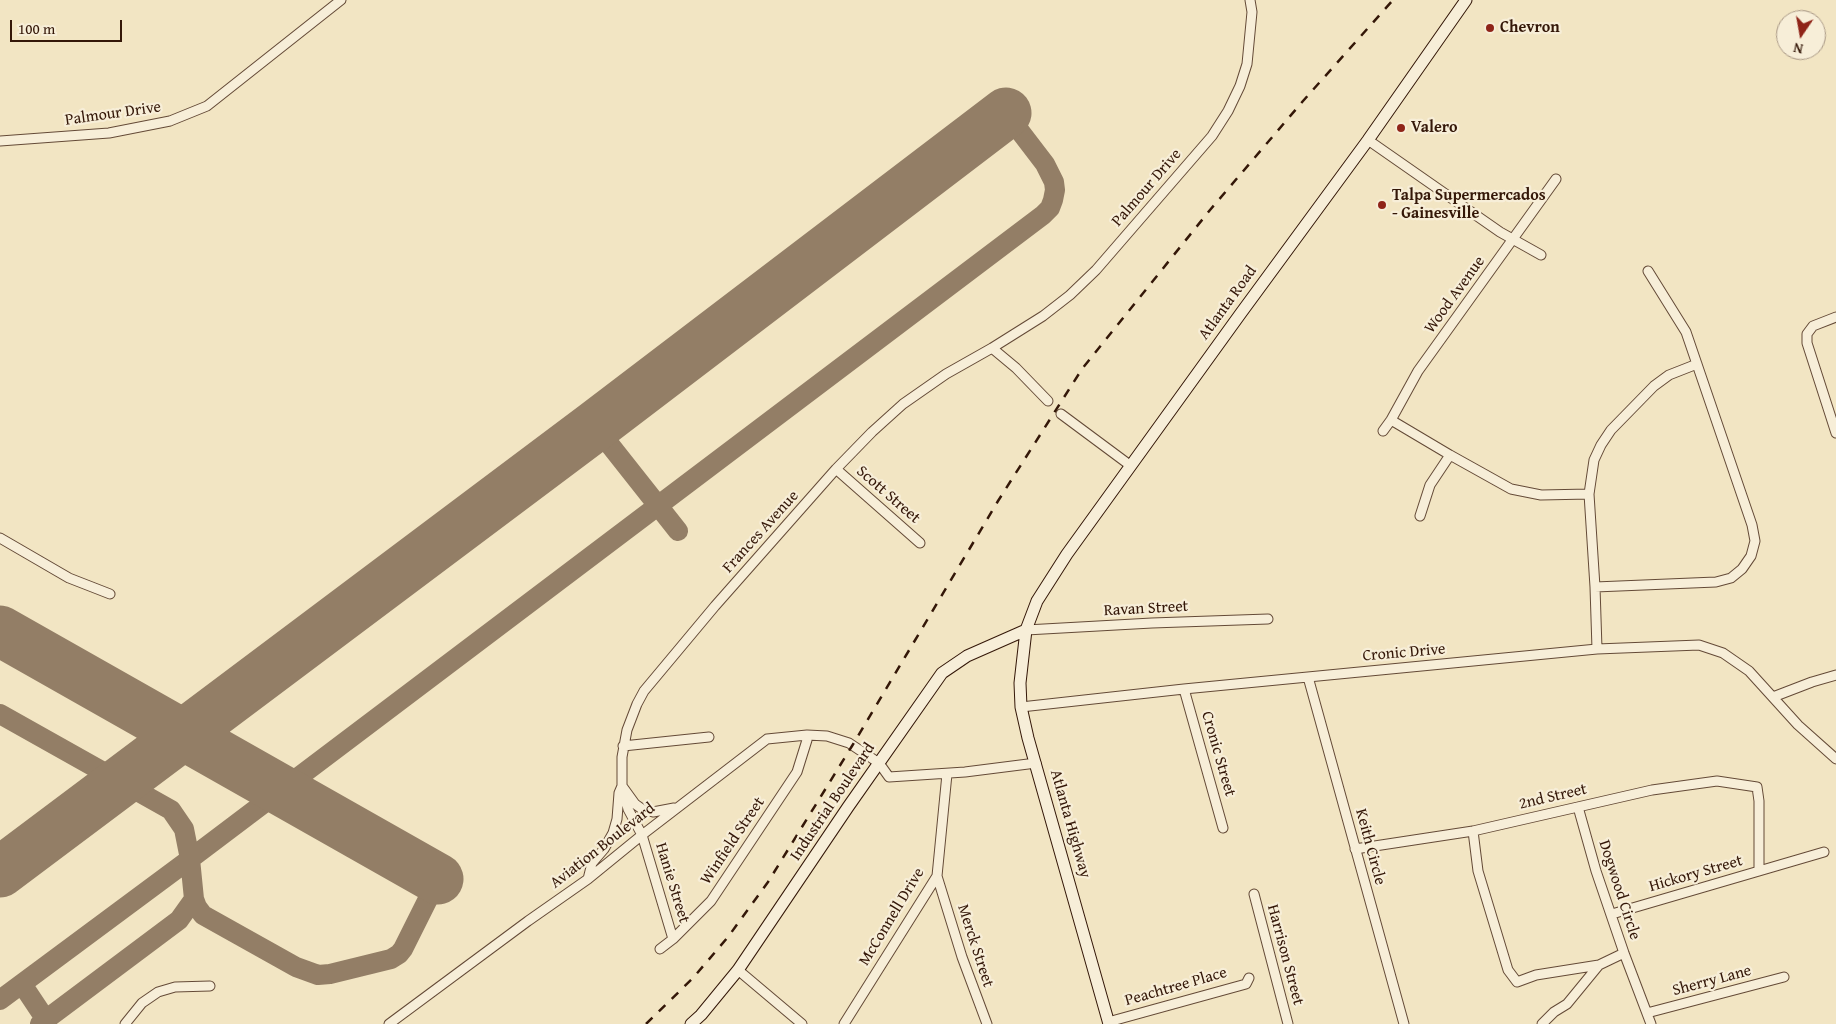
<!DOCTYPE html>
<html>
<head>
<meta charset="utf-8">
<style>
  body { margin:0 }
  #map { position:relative; width:1836px; height:1024px; overflow:hidden; background:#f2e5c3; font-family:"Gentium Book Plus",serif }
  canvas { display:block }
  .north { position:absolute; left:1776px; top:10px; width:50px; height:50px; box-sizing:border-box; background:#f7eed8; border:1px solid #a99885; border-radius:50%; rotate:192deg; font-size:14px; font-weight:700; line-height:20px; text-align:center; color:#341708 }
  .north::after { content:''; display:block; margin:auto; width:18px; height:22px; background:#8f2418; clip-path:polygon(50% 0,100% 100%,50% 72%,0 100%) }
  .scale { position:absolute; left:10px; top:20px; width:112px; height:22px; box-sizing:border-box; border:2px solid #341708; border-top:0; padding-left:6px; font-size:15px; line-height:18px; white-space:nowrap; color:#341708; -webkit-text-stroke:4px #f7eed8; paint-order:stroke }
</style>
</head>
<body>
<div id="map">
<canvas width="1836" height="1024"></canvas>
<div class="north">N</div>
<div class="scale">100 m</div>
</div>
<script>
const ctx = document.querySelector('canvas').getContext('2d');
ctx.lineJoin = 'round';
const toPath = rows => new Path2D(rows.map(r => 'M' + r).join(''));
function strokePath(path, color, width, dash) { ctx.strokeStyle = color; ctx.lineWidth = width; ctx.lineCap = dash ? 'butt' : 'round'; ctx.setLineDash(dash || []); ctx.stroke(path); }
function write(font, color, halo, rows, align = 'center') {
  ctx.font = font + ' "Gentium Book Plus",serif'; ctx.lineWidth = 4.5; ctx.setLineDash([]); ctx.textBaseline = 'middle'; ctx.strokeStyle = halo; ctx.fillStyle = color; for (const [text, x, y, turn = 0] of rows) {
    ctx.save(); ctx.translate(x, y); ctx.rotate((+turn || 0) * Math.PI / 180); ctx.textAlign = isNaN(turn) ? turn : align; if (halo) ctx.strokeText(text, 0, 0); ctx.fillText(text, 0, 0); ctx.restore();
  }
}
strokePath(toPath([
  [595,426,678,531],
  [0,714,171,810,184,829,190,859,0,1000],
  [438,879,403,949,399,954,391,959,330,974,318,975,296,967,203,915,197,907,194,899,190,859,1043,215,1050,208,1053,200,1055,190,1054,182,1045,164,1006,113],
  [22,984,46,1020],
  [40,1024,179,920,194,899]
]), '#937e66', 20);
strokePath(toPath([
  [0,631,438,879],
  [0,872,595,426,1006,113]
]), '#937e66', 51);
const street = toPath([
  [1368,140,1500,232,1541,255],
  [0,141,109,133,170,121,207,106,341,0],
  [1836,317,1813,326,1807,334,1807,343,1836,433],
  [992,348,1016,368,1048,401],
  [1061,414,1131,466],
  [1391,420,1450,455,1511,489,1541,495,1589,494],
  [1383,431,1391,420,1418,371,1556,179],
  [836,469,920,543],
  [1420,516,1430,485,1450,455],
  [0,538,69,578,110,594],
  [1595,587,1716,582,1731,578,1742,569,1751,556,1755,541,1752,525,1686,332,1648,271],
  [1026,630,1152,623,1268,619],
  [1597,649,1595,587,1589,494,1594,460,1601,445,1611,430,1654,386,1669,375,1697,364],
  [1308,677,1404,1024],
  [1184,689,1223,828],
  [1773,697,1812,682,1836,675],
  [1021,707,1184,689,1597,649,1699,645,1723,653,1749,671,1798,725,1836,759],
  [623,746,709,737],
  [1578,807,1596,871,1624,953,1651,1024],
  [1473,831,1478,871,1508,970,1517,982,1536,975,1599,965,1624,953],
  [1355,849,1473,831,1652,790,1717,781,1757,787,1759,801,1759,871,1612,914],
  [1759,871,1824,852],
  [937,876,962,957,987,1024],
  [588,879,592,863,604,849,613,833,617,819,619,793,622,786,635,804,642,809,653,812,674,808],
  [1254,894,1288,1024],
  [673,939,642,835,628,809,622,786,622,757,627,730,637,704,644,691,715,606,836,469,872,432,903,404,946,374,992,348,1043,316,1070,295,1096,270,1212,136,1228,111,1240,86,1247,64,1252,12,1250,0],
  [660,949,673,939,711,901,797,772,807,740,807,735],
  [738,970,802,1024],
  [1647,1013,1784,977],
  [1108,1022,1246,984,1249,978],
  [125,1024,142,1003,158,992,175,987,210,986],
  [389,1024,528,921,588,879,642,835,767,739,807,735,827,736,849,743,879,763,889,777,965,772,1036,763],
  [844,1024,937,876,947,774],
  [1542,1024,1554,1012,1567,1004,1599,965]
]);
const secondary = toPath([
  [691,1024,701,1015,738,970,848,807,942,673,967,656,1026,630],
  [1109,1024,1028,738,1021,707,1020,683,1026,630,1037,601,1067,554,1241,313,1368,140,1466,0]
]);
strokePath(street, '#644a37', 11);
strokePath(secondary, '#341708', 13);
strokePath(street, '#f7eed8', 9);
strokePath(secondary, '#f7eed8', 11);
strokePath(toPath([
  [646,1024,693,978,728,937,768,882,852,746,998,501,1082,369,1210,210,1303,101,1393,0]
]), '#341708', 2.5, [9, 9]);
for (const [x, y, r, color] of [
  [1490,28,5,"#8f2418"],
  [1401,128,5,"#8f2418"],
  [1382,205,5,"#8f2418"]
]) { const dot = new Path2D(); dot.arc(x, y, r, 0, 2 * Math.PI); ctx.fillStyle = color; ctx.fill(dot); strokePath(dot, '#f7eed8', 2); }
write('bold 16px', '#341708', '#f7eed8', [
  ["Chevron",1500,28],
  ["Valero",1411,128],
  ["Talpa Supermercados",1392,196],
  ["- Gainesville",1392,214]
], 'left');
write('16px', '#341708', '#f7eed8', [
  ["Palmour Drive",113,114,-8],
  ["Palmour Drive",1147,188,-49],
  ["Wood Avenue",1455,295,-54],
  ["Atlanta Road",1228,303,-54],
  ["Scott Street",888,495,41],
  ["Frances Avenue",761,532,-48],
  ["Ravan Street",1146,609,-3],
  ["Cronic Drive",1404,653,-5],
  ["Cronic Street",1218,754,74],
  ["2nd Street",1553,797,-13],
  ["Industrial Boulevard",833,802,-56],
  ["Atlanta Highway",1070,824,74],
  ["Winfield Street",733,841,-56],
  ["Aviation Boulevard",603,846,-38],
  ["Keith Circle",1370,847,75],
  ["Hickory Street",1696,874,-16],
  ["Hanie Street",672,883,73],
  ["Dogwood Circle",1619,890,72],
  ["McConnell Drive",892,917,-59],
  ["Merck Street",975,946,72],
  ["Harrison Street",1285,955,75],
  ["Sherry Lane",1712,981,-15],
  ["Peachtree Place",1176,987,-16]
]);
</script>
</body>
</html>
